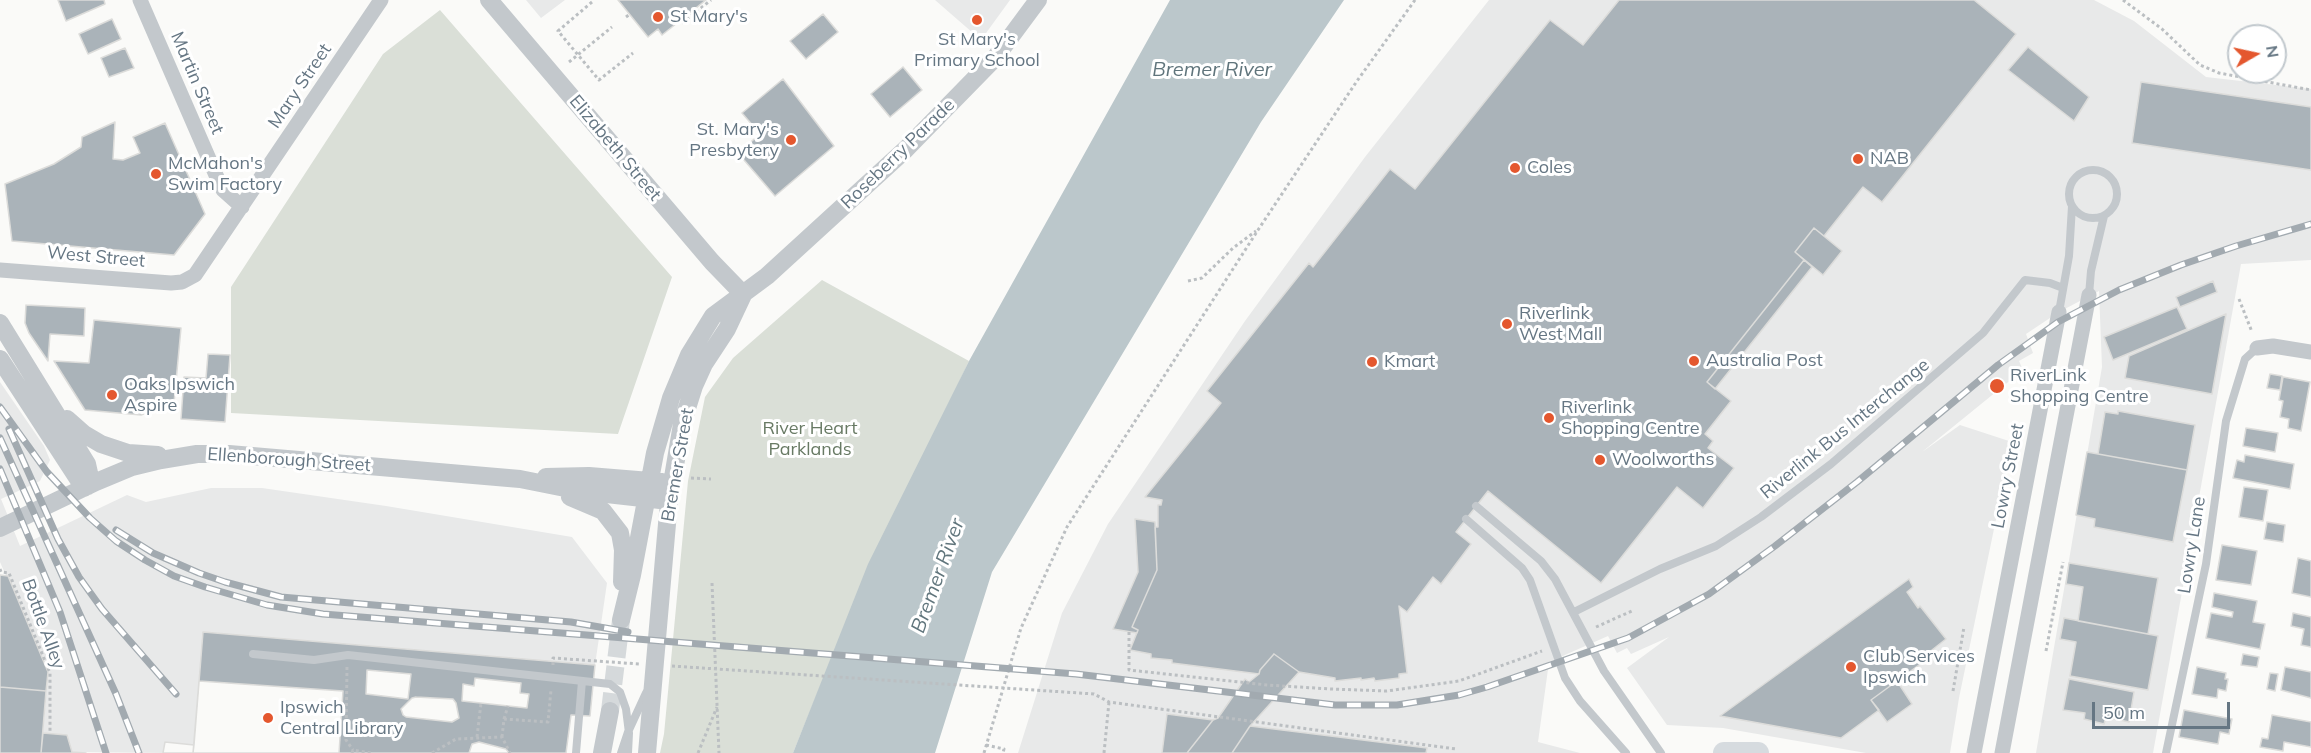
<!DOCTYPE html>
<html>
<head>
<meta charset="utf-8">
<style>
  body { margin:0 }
  #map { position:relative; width:2311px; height:753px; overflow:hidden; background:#fafaf8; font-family:Mulish,sans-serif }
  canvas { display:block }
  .north { position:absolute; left:2227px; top:24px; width:60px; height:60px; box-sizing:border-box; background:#fff; border:2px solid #c1c8cd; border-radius:50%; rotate:81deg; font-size:16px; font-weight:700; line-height:24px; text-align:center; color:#657683 }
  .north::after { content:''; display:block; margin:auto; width:21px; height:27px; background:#e4572e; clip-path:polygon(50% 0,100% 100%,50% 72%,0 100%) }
  .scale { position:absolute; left:2092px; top:702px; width:138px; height:27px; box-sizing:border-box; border:3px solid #657683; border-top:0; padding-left:8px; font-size:18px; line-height:21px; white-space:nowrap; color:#657683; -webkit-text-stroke:4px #fff; paint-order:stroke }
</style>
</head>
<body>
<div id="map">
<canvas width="2311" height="753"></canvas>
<div class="north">N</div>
<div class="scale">50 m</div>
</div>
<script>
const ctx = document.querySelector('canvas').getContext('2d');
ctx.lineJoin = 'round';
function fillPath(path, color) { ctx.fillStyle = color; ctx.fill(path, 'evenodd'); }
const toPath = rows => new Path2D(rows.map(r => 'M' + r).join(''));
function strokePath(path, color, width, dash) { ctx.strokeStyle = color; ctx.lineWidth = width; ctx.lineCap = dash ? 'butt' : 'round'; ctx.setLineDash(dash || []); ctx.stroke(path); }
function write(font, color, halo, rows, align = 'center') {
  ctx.font = font + ' Mulish,sans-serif'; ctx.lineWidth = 6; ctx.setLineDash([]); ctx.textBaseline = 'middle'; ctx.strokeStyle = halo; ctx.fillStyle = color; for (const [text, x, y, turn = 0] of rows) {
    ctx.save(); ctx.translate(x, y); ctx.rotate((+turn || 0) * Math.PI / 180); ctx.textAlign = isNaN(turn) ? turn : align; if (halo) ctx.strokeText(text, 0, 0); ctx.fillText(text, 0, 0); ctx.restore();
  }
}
fillPath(toPath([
  [526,0,565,0,541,18],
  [935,0,1010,0,981,40],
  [1489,0,2094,0,2134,21,2206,77,2311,89,2311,260,2241,264,2153,753,2036,753,2102,367,2099,291,2059,312,2026,334,2033,353,2019,361,2023,370,1922,452,1960,425,2012,442,1959,698,1950,753,1866,753,1723,728,1667,725,1627,668,1669,637,1631,654,1627,648,1617,653,1608,636,1549,662,1538,742,1580,753,1018,753,1062,613,1108,524,1245,321,1365,157],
  [0,382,44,446,50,460,40,481,1,499,20,546,127,495,146,502,211,488,262,488,386,506,572,537,607,583,595,665,203,632,194,745,165,742,163,753,72,752,67,735,43,733,48,672,0,562]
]), '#e8e9e9');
fillPath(toPath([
  [440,10,672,277,618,434,231,413,231,287,383,54],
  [822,280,969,361,848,618,793,753,660,753,664,734,688,481,705,397,733,358]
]), '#dadfd7');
fillPath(toPath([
  [1170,0,1344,0,1261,122,992,572,935,753,793,753,868,564,969,361]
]), '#bbc7cb');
const building = toPath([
  [58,0,104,0,105,4,66,21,58,0],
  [618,0,706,0,662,35,658,29,648,37,618,0],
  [1619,0,1974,0,2016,34,1882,202,1863,187,1824,236,1814,228,1795,252,1804,260,1707,382,1731,401,1705,434,1713,441,1708,448,1734,468,1703,508,1677,487,1601,583,1488,491,1456,532,1471,544,1441,584,1433,577,1407,612,1399,606,1407,673,1399,674,1399,678,1375,681,1374,678,1361,680,1361,678,1335,681,1335,678,1299,672,1274,654,1260,670,1259,674,1172,663,1172,660,1151,658,1151,654,1130,650,1138,630,1132,627,1157,570,1155,527,1158,527,1158,505,1161,505,1162,500,1145,497,1221,403,1207,391,1309,263,1313,267,1390,169,1415,189,1550,20,1583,45,1619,0],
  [823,14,838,32,806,59,790,41,823,14],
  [112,19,121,39,88,54,79,34,112,19],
  [2028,47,2089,97,2074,121,2008,70,2028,47],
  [125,48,134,68,109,77,101,58,125,48],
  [903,67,922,90,890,117,871,94,903,67],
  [783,79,834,146,775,196,738,153,760,134,742,113,783,79],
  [2141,82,2311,107,2311,170,2132,143,2141,82],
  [115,122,113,159,123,160,140,153,133,137,165,123,205,214,174,255,12,241,5,184,54,164,81,147,82,137,115,122],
  [1814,228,1842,251,1823,275,1795,252,1814,228],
  [1804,260,1812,267,1715,389,1707,382,1804,260],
  [2213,281,2217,292,2180,307,2176,297,2213,281],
  [26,305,85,308,84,336,50,334,48,361,29,333,25,323,26,305],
  [2177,307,2187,329,2113,360,2104,337,2177,307],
  [2226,314,2212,394,2125,378,2129,356,2226,314],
  [94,320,181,328,174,403,141,415,85,410,54,361,89,363,94,320],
  [208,354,230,355,225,422,181,419,184,377,206,378,208,354],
  [2270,374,2282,376,2280,390,2267,388,2270,374],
  [2283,377,2310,382,2301,431,2288,428,2289,419,2280,417,2283,401,2279,400,2283,377],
  [2118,411,2195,425,2187,470,2098,454,2105,412,2118,414,2118,411],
  [2246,428,2278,433,2275,452,2243,446,2246,428],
  [2087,452,2187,470,2173,542,2094,527,2095,519,2076,515,2087,452],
  [2245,455,2294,464,2290,489,2233,478,2237,460,2244,462,2245,455],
  [2244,487,2268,490,2263,521,2239,517,2244,487],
  [1135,519,1155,522,1157,570,1132,627,1138,630,1137,633,1113,629,1138,572,1135,519],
  [2267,522,2285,525,2283,542,2264,539,2267,522],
  [2222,545,2257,551,2251,585,2216,580,2222,545],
  [2298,558,2311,561,2311,597,2292,593,2298,558],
  [2069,563,2158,578,2148,634,2078,621,2083,587,2066,584,2069,563],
  [0,575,8,576,48,672,46,691,0,687,0,575],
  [1909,579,1913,587,1907,592,1918,608,1920,606,1946,639,1932,650,1934,654,1871,700,1879,710,1841,738,1720,716,1909,579],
  [2214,593,2257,601,2253,622,2265,624,2260,649,2206,638,2211,613,2232,617,2233,612,2212,607,2214,593],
  [2293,613,2311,617,2311,647,2301,645,2304,629,2291,626,2293,613],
  [2064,618,2158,636,2148,690,2070,676,2076,642,2060,639,2064,618],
  [203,632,595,665,590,716,571,715,566,753,163,753,165,742,194,745,203,632],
  [1274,654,1299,672,1250,726,1232,753,1187,753,1213,720,1218,718,1245,679,1249,682,1259,674,1260,670,1274,654],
  [2243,654,2259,657,2257,667,2241,665,2243,654],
  [2197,667,2226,673,2225,679,2228,679,2226,691,2218,689,2217,698,2192,694,2197,667],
  [2285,667,2311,672,2311,698,2281,690,2285,667],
  [367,670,411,674,408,699,366,694,367,670],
  [2270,673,2278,674,2275,691,2267,689,2270,673],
  [475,678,521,683,520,693,529,694,527,708,462,701,463,684,474,686,475,678],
  [2069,679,2134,692,2129,722,2106,717,2104,724,2084,719,2085,713,2063,710,2069,679],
  [199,681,343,691,339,753,193,753,199,681],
  [1897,681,1912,704,1887,722,1871,700,1897,681],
  [0,687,46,691,41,753,0,753,0,687],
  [416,697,453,699,456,703,459,718,452,722,406,717,403,715,401,709,412,698,416,697],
  [2184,710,2232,719,2229,734,2220,732,2218,744,2179,737,2184,710],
  [1167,714,1213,720,1187,753,1162,753,1167,714],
  [2272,715,2311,722,2311,747,2284,742,2283,751,2260,747,2262,738,2268,739,2272,715],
  [1250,726,1427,748,1426,753,1232,753,1250,726],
  [43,733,67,735,72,752,86,753,41,753,43,733],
  [165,742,194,745,193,753,163,753,165,742],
  [479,742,506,749,509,753,469,753,472,744,479,742]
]);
fillPath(building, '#aab3b9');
strokePath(building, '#dcdcda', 1.5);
strokePath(toPath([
  [610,711,621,620]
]), '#d5d9db', 18, [18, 9]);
strokePath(toPath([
  [2123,0,2162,29,2200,65,2219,73,2311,90],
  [592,2,558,31,599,80,633,53],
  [626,17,630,14],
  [682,23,711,0],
  [569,62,612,27],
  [1188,281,1202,278,1233,248,1256,231],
  [2239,299,2252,332],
  [691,478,711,479],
  [0,569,1,572,9,573,50,673,50,733],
  [712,583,719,753],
  [1596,627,1634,610],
  [1129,632,1129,670,1267,685,1331,689,1387,691,1459,681,1542,651],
  [2046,651,2063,562],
  [553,665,553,658,639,664],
  [672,666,1094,694,1109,702,1456,749],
  [347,667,346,740,353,750],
  [1953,691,1964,627],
  [504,719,508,706],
  [477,737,481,703],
  [502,737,504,719,548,722,551,690],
  [986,745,1004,749,1003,753],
  [352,753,353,750,371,753],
  [432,753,456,739,502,737,510,753],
  [698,753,717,707],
  [984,753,1021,628,1067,527,1258,230,1357,81,1415,0],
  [1104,753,1109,702]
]), '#bbbfc2', 3, [3, 3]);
strokePath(toPath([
  '2069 194a24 24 0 1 1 48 0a24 24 0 1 1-48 0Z',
  [2089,295,2091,271,2104,216],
  [2059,312,2069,256,2072,206],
  [1476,506,1541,561,1555,579,1604,671,1661,753],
  [1466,519,1522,568,1530,580,1565,678,1580,701,1626,753],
  [1574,612,1660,569,1716,546,1761,517,1831,464,1983,333,2025,280,2050,283,2063,288],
  [253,654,314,660,348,655,610,684,620,692,626,709,629,733,628,753],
  [576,753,582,681],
  [621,753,628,732,646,693],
  [2166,753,2206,564,2226,421,2245,359,2257,348]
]), '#c3c8cc', 8);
strokePath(toPath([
  [140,0,219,182,223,190,242,207],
  [0,270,171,283,182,282,195,275,381,0],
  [2257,348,2273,346,2311,352],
  [1974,753,2059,312],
  [2002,753,2089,295]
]), '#c3c8cc', 15);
strokePath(toPath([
  [489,0,712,262,743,294],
  [0,323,87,464,89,473,88,486],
  [0,359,84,488],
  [67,419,84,434,101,444,128,453,158,455],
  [546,477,589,476,662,482],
  [570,497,603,511,620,533,623,550,622,582],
  [0,528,96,482,132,467,161,460,197,454,229,454,520,479,580,491,669,501],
  [621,620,632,575,655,453,671,398,689,355,713,316,767,276,906,149,995,58,1038,0],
  [602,753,610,711],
  [647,753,669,501,682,424,694,386,704,364,727,329,743,295]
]), '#c3c8cc', 18);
strokePath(toPath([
  [1724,753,1758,753]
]), '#d6dbdf', 22);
const rail = toPath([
  [0,407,47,472,90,518,116,541,145,560,174,576,205,587,267,605,323,614,1076,674,1335,705,1397,705,1459,695,1487,687,1628,638,1709,594,1775,546,1857,482,1998,365,2058,322,2119,290,2181,265,2236,246,2311,224],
  [9,429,58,539,79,577,102,609,176,694],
  [0,438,116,694,139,753],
  [0,469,60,612,106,753],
  [116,530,153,553,199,573,225,582,281,597,571,622,628,632]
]);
strokePath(rail, '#a2aab0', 7);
strokePath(rail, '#fff', 4.5, [14]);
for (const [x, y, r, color] of [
  [658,17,6,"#e4572e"],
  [977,20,6,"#e4572e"],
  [791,140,6,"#e4572e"],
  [1858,159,6,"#e4572e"],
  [1515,168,6,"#e4572e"],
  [156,174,6,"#e4572e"],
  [1507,324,6,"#e4572e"],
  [1694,361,6,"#e4572e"],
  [1372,362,6,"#e4572e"],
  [1997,386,8,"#e4572e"],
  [112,395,6,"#e4572e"],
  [1549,418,6,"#e4572e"],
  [1600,460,6,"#e4572e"],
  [1851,667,6,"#e4572e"],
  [268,718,6,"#e4572e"]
]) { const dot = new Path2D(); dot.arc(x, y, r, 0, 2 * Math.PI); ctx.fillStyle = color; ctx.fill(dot); strokePath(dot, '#fff', 2); }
write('18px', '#657683', '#fff', [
  ["St Mary's",670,17],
  ["St Mary's",977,40,"center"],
  ["Primary School",977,61,"center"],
  ["St. Mary's",779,130,"right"],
  ["Presbytery",779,151,"right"],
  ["NAB",1870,159],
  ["McMahon's",168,164],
  ["Swim Factory",168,185],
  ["Coles",1527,168],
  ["Riverlink",1519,314],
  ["West Mall",1519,335],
  ["Australia Post",1706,361],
  ["Kmart",1384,362],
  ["RiverLink",2010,376],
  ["Shopping Centre",2010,397],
  ["Oaks Ipswich",124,385],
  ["Aspire",124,406],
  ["Riverlink",1561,408],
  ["Shopping Centre",1561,429],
  ["Woolworths",1612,460],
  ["Club Services",1863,657],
  ["Ipswich",1863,678],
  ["Ipswich",280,708],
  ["Central Library",280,729]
], 'left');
write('18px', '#657683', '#fff', [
  ["Martin Street",197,83,67],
  ["Mary Street",300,86,-56],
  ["Elizabeth Street",615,148,50],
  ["Roseberry Parade",898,154,-44],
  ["West Street",96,257,5],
  ["Riverlink Bus Interchange",1845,429,-39],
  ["Ellenborough Street",289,460,4],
  ["Bremer Street",678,465,-80],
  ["Lowry Street",2008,476,-79],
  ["Lowry Lane",2192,545,-81],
  ["Bottle Alley",43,624,70]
]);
write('18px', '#687a64', '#fff', [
  ["River Heart",810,429],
  ["Parklands",810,450]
]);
write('italic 20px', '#60757c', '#fff', [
  ["Bremer River",1212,70],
  ["Bremer River",938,576,-70]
]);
</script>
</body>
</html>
